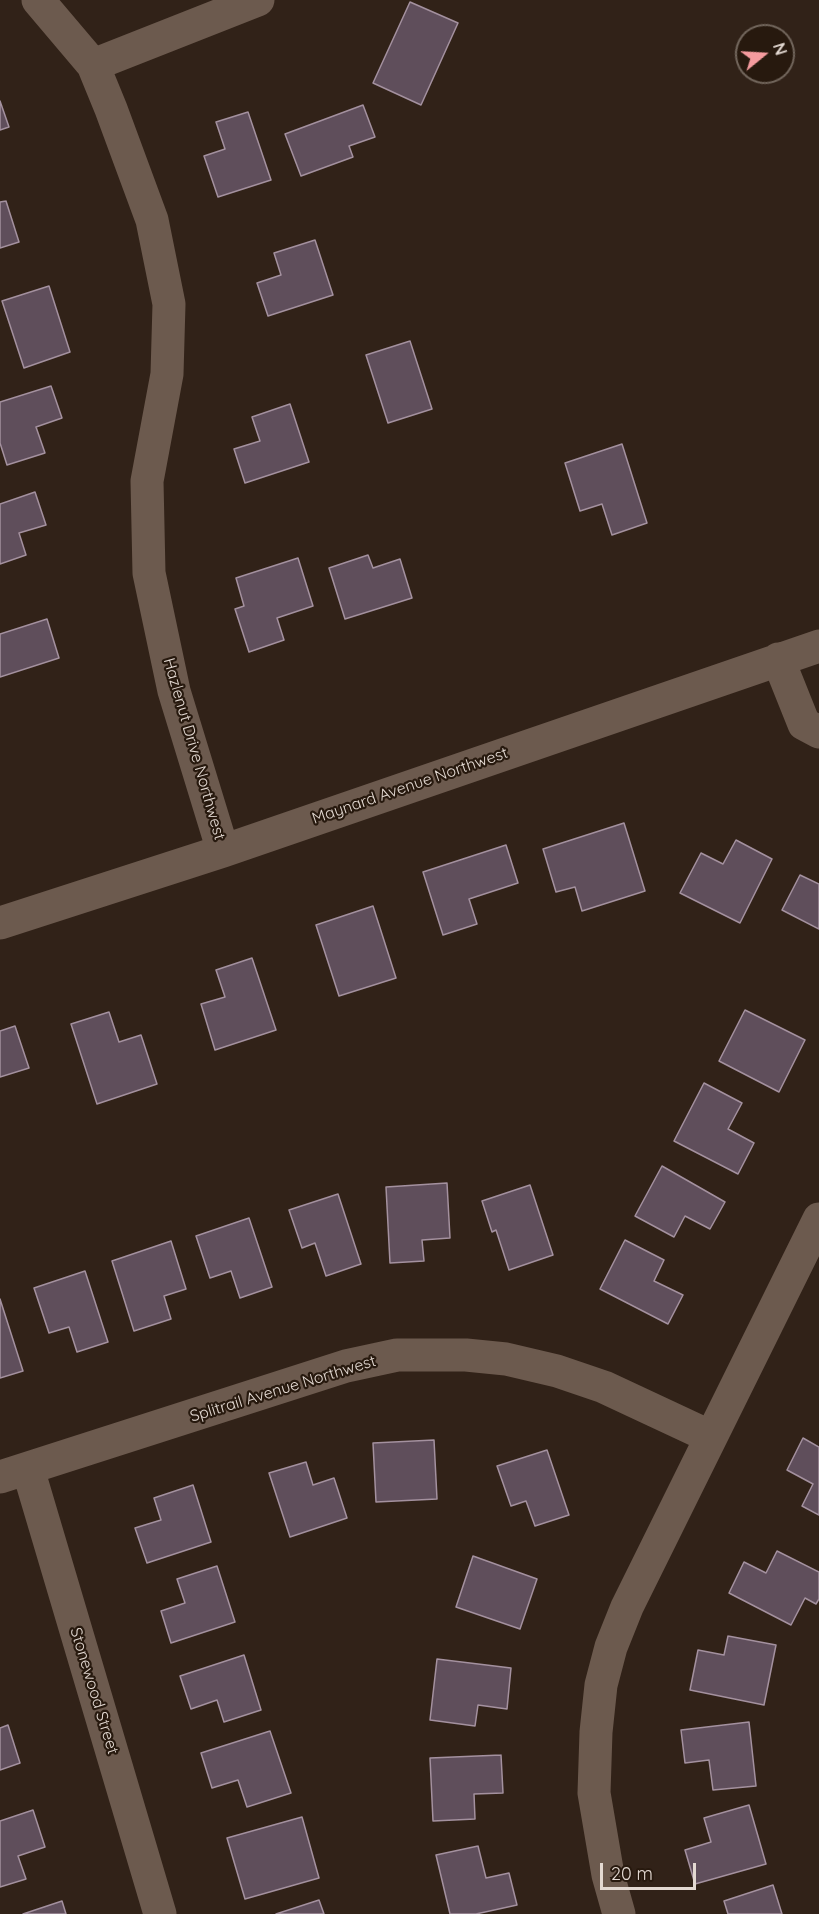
<!DOCTYPE html>
<html>
<head>
<meta charset="utf-8">
<style>
  body { margin:0 }
  #map { position:relative; width:819px; height:1914px; overflow:hidden; background:#312218; font-family:Quicksand,sans-serif }
  canvas { display:block }
  .north { position:absolute; left:735px; top:24px; width:60px; height:60px; box-sizing:border-box; background:#27190e; border:2px solid #72665c; border-radius:50%; rotate:72deg; font-size:16px; font-weight:700; line-height:24px; text-align:center; color:#e3d9d2 }
  .north::after { content:''; display:block; margin:auto; width:21px; height:27px; background:#f59b9e; clip-path:polygon(50% 0,100% 100%,50% 72%,0 100%) }
  .scale { position:absolute; left:600px; top:1863px; width:96px; height:27px; box-sizing:border-box; border:3px solid #e3d9d2; border-top:0; padding-left:8px; font-size:18px; line-height:21px; white-space:nowrap; color:#e3d9d2; -webkit-text-stroke:4px #27190e; paint-order:stroke }
</style>
</head>
<body>
<div id="map">
<canvas width="819" height="1914"></canvas>
<div class="north">N</div>
<div class="scale">20 m</div>
</div>
<script>
const ctx = document.querySelector('canvas').getContext('2d');
ctx.lineJoin = 'round';
function fillPath(path, color) { ctx.fillStyle = color; ctx.fill(path, 'evenodd'); }
const toPath = rows => new Path2D(rows.map(r => 'M' + r).join(''));
function strokePath(path, color, width, dash) { ctx.strokeStyle = color; ctx.lineWidth = width; ctx.lineCap = dash ? 'butt' : 'round'; ctx.setLineDash(dash || []); ctx.stroke(path); }
function write(font, color, halo, rows, align = 'center') {
  ctx.font = font + ' Quicksand,sans-serif'; ctx.lineWidth = 4.5; ctx.setLineDash([]); ctx.textBaseline = 'middle'; ctx.strokeStyle = halo; ctx.fillStyle = color; for (const [text, x, y, turn = 0] of rows) {
    ctx.save(); ctx.translate(x, y); ctx.rotate((+turn || 0) * Math.PI / 180); ctx.textAlign = isNaN(turn) ? turn : align; if (halo) ctx.strokeText(text, 0, 0); ctx.fillText(text, 0, 0); ctx.restore();
  }
}
const building = toPath([
  [410,2,458,23,421,105,373,83,410,2],
  [0,101,9,127,0,130,0,101],
  [363,105,375,137,349,146,353,157,301,176,285,134,363,105],
  [248,112,271,180,218,197,204,156,225,149,216,122,248,112],
  [6,201,19,242,0,248,0,202,6,201],
  [315,240,333,295,268,316,257,283,281,275,274,253,315,240],
  [49,286,70,352,24,368,2,301,49,286],
  [410,341,432,409,388,423,366,355,410,341],
  [51,386,62,418,36,427,45,453,7,465,0,443,0,402,51,386],
  [290,404,309,462,245,483,234,449,260,441,252,417,290,404],
  [622,444,647,523,612,535,602,504,580,511,565,463,622,444],
  [35,492,46,525,19,533,26,555,0,564,0,504,35,492],
  [368,555,373,568,400,559,412,598,345,619,329,568,368,555],
  [298,558,313,606,277,618,284,640,249,652,235,609,244,606,236,578,298,558],
  [47,619,59,658,0,677,0,634,47,619],
  [624,823,645,891,582,911,575,887,556,892,543,849,624,823],
  [736,840,772,859,740,923,680,893,701,853,723,864,736,840],
  [506,845,518,883,469,899,477,924,443,935,423,872,506,845],
  [800,875,819,884,819,929,782,910,800,875],
  [373,906,396,978,339,996,316,925,373,906],
  [252,958,276,1030,215,1050,201,1004,225,997,216,970,252,958],
  [745,1010,805,1040,779,1092,719,1061,745,1010],
  [109,1012,119,1042,141,1035,157,1084,97,1104,71,1024,109,1012],
  [15,1026,29,1068,0,1077,0,1031,15,1026],
  [704,1083,742,1103,728,1129,754,1143,738,1174,674,1141,704,1083],
  [662,1166,725,1202,710,1229,685,1216,674,1237,635,1216,662,1166],
  [447,1183,450,1238,422,1240,424,1261,390,1263,386,1187,447,1183],
  [530,1185,553,1255,509,1270,496,1230,492,1232,482,1201,530,1185],
  [338,1194,361,1264,326,1276,315,1243,302,1248,289,1210,338,1194],
  [249,1218,272,1287,240,1298,231,1271,210,1278,196,1236,249,1218],
  [625,1240,664,1260,654,1281,683,1295,668,1324,600,1289,625,1240],
  [171,1241,186,1289,164,1296,171,1319,134,1331,112,1261,171,1241],
  [85,1271,108,1342,77,1352,69,1327,49,1333,34,1288,85,1271],
  [0,1299,23,1371,0,1378,0,1299],
  [803,1438,819,1447,819,1515,802,1506,813,1484,787,1470,803,1438],
  [434,1440,437,1499,376,1502,373,1443,434,1440],
  [547,1450,569,1515,535,1526,526,1501,511,1506,497,1466,547,1450],
  [306,1462,313,1485,334,1478,347,1518,290,1537,269,1473,306,1462],
  [193,1485,211,1542,147,1563,135,1528,161,1520,154,1498,193,1485],
  [777,1551,819,1572,819,1599,816,1604,805,1598,791,1625,729,1593,744,1562,766,1573,777,1551],
  [473,1556,537,1579,520,1629,456,1607,473,1556],
  [217,1566,235,1622,171,1643,161,1611,185,1603,177,1579,217,1566],
  [728,1636,776,1645,764,1705,690,1690,698,1650,724,1655,728,1636],
  [244,1655,261,1710,224,1722,217,1700,191,1709,180,1676,244,1655],
  [437,1659,511,1668,507,1709,478,1705,475,1726,430,1720,437,1659],
  [749,1722,756,1786,713,1790,709,1760,685,1763,681,1730,749,1722],
  [8,1725,20,1763,0,1770,0,1728,8,1725],
  [270,1731,291,1793,247,1807,238,1780,212,1788,201,1753,270,1731],
  [501,1755,503,1793,474,1794,475,1819,433,1821,430,1758,501,1755],
  [749,1805,766,1864,695,1884,685,1850,711,1842,704,1818,749,1805],
  [33,1810,45,1847,18,1856,26,1879,0,1887,0,1821,33,1810],
  [302,1817,319,1878,245,1899,227,1838,302,1817],
  [478,1846,486,1878,509,1873,517,1905,476,1914,450,1914,436,1855,478,1846],
  [773,1885,782,1914,728,1914,724,1901,773,1885],
  [319,1900,324,1914,276,1914,319,1900],
  [62,1901,66,1914,23,1914,62,1901]
]);
fillPath(building, '#5f4e5b');
strokePath(building, '#a4919f', 1.5);
strokePath(toPath([
  [38,0,93,65,111,109,152,220,169,304,167,374,147,481,149,573,174,691,223,851],
  [93,65,258,0],
  [778,659,804,724,819,732],
  [0,923,223,851,819,646],
  [28,1469,160,1914],
  [0,1477,346,1366,397,1355,466,1355,506,1359,557,1371,604,1387,711,1437],
  [619,1914,608,1875,594,1793,596,1732,601,1685,611,1647,627,1607,819,1219]
]), '#6c5a4e', 33);
write('16px', '#e3d9d2', '#27190e', [
  ["Hazlenut Drive Northwest",194,749,74],
  ["Maynard Avenue Northwest",410,786,-19],
  ["Splitrail Avenue Northwest",283,1389,-17],
  ["Stonewood Street",94,1691,73]
]);
</script>
</body>
</html>
